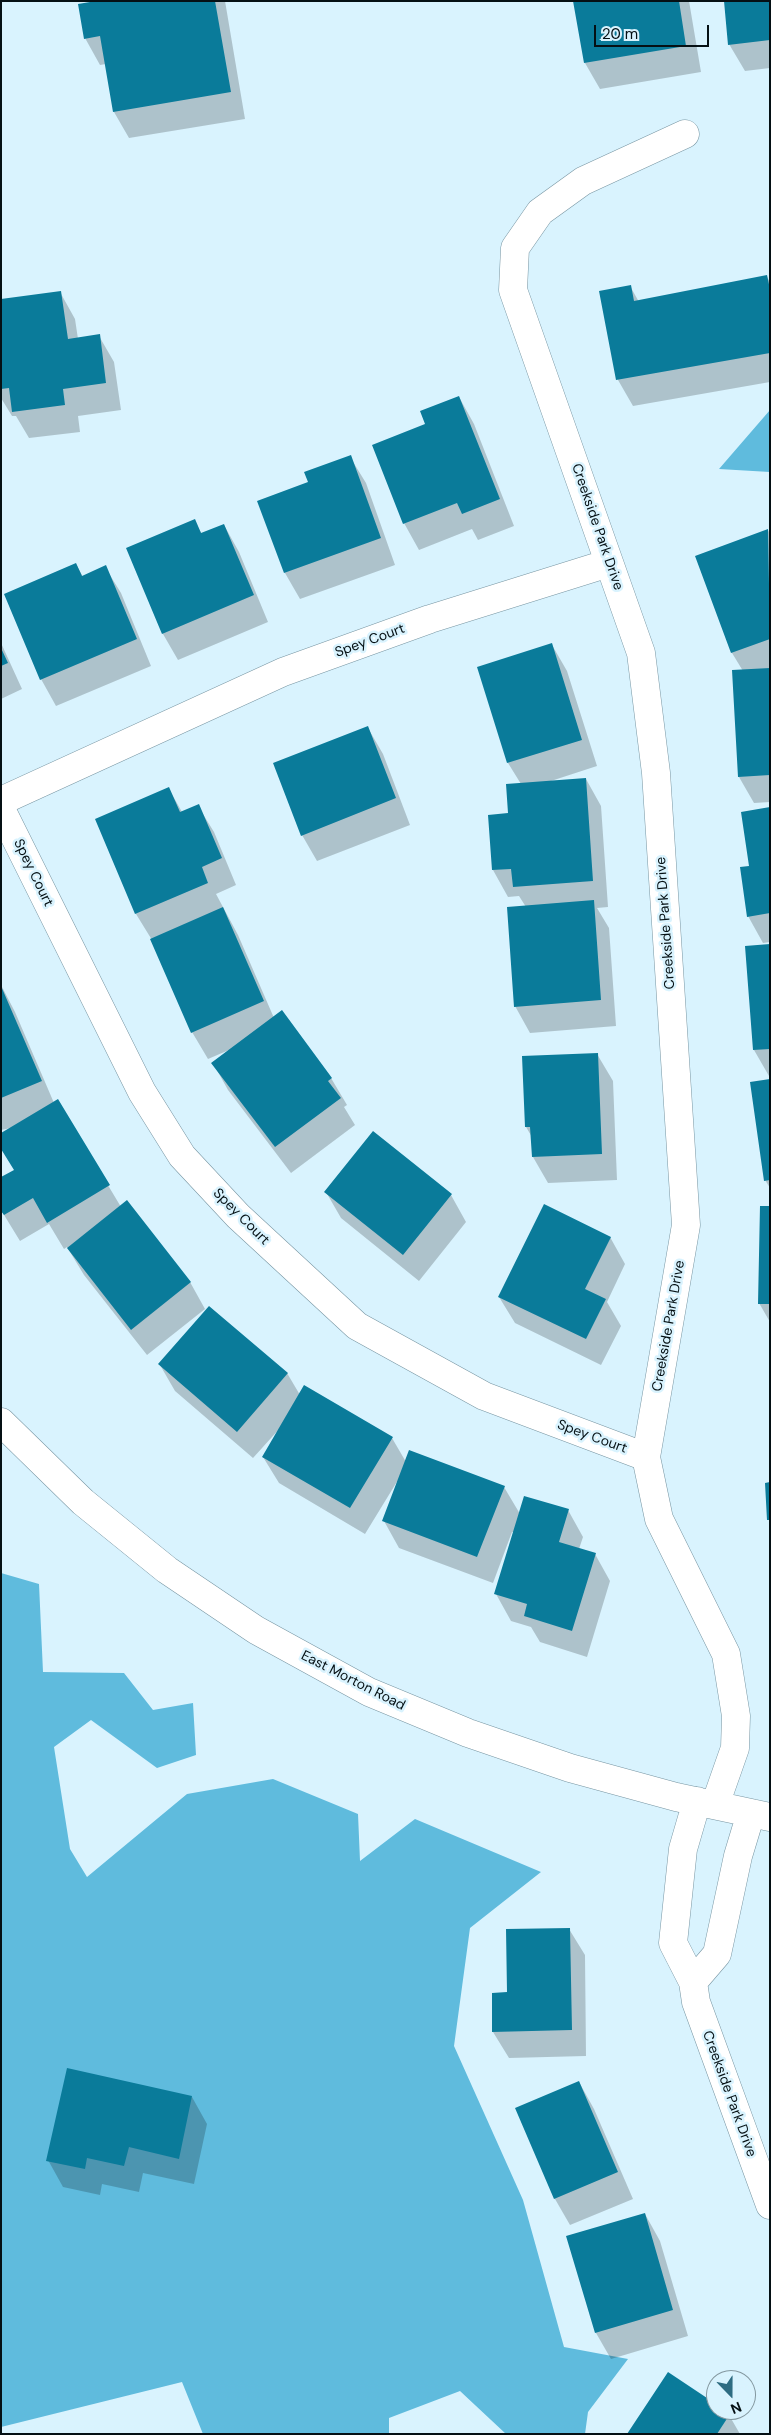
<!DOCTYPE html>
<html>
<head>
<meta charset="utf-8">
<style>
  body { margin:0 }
  #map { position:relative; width:771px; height:2435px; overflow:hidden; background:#d9f3fe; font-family:"DM Sans",sans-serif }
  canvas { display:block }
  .frame { position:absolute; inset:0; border:2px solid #051014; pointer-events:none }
  .north { position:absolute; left:706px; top:2370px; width:50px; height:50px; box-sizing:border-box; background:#d9f3fe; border:1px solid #8498a0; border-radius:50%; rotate:158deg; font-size:14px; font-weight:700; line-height:20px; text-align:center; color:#051014 }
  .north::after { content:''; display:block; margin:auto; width:18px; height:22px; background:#2e6c82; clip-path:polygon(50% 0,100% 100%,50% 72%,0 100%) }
  .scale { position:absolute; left:594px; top:25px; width:115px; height:22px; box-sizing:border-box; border:2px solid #051014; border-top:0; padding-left:6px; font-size:15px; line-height:18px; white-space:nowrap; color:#051014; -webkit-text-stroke:4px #d9f3fe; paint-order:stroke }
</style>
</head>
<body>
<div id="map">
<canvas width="771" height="2435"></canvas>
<div class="frame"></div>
<div class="north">N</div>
<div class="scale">20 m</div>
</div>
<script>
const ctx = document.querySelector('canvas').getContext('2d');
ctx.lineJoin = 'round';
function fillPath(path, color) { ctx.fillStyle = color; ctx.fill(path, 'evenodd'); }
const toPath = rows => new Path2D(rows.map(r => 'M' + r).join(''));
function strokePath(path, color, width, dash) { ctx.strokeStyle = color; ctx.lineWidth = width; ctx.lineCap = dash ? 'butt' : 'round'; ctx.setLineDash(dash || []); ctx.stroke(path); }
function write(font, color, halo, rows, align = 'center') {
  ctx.font = font + ' "DM Sans",sans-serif'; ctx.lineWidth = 5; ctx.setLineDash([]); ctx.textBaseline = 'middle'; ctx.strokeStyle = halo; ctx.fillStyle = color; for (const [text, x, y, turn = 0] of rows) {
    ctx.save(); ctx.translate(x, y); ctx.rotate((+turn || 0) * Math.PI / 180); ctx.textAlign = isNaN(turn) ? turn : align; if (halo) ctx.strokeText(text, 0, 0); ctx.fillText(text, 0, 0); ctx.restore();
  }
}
fillPath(toPath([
  [770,410,770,472,719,469],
  [1,1573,39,1584,43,1672,124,1673,153,1710,193,1703,196,1755,157,1768,91,1720,54,1747,70,1849,87,1877,187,1794,273,1779,358,1814,360,1861,415,1819,541,1872,470,1928,454,2046,523,2200,564,2347,628,2359,588,2412,585,2434,506,2434,460,2391,389,2418,389,2434,203,2434,182,2382,1,2427]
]), '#5fbbdd');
fillPath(toPath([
  [97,1,225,1,245,119,129,138,114,112,106,64,100,65,85,38],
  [574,1,689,1,701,72,600,89,585,63],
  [770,1,770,68,745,71,729,44],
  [767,277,770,282,770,382,633,406,618,380,600,292,630,286,639,302],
  [60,292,75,319,78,339,99,336,114,362,121,410,78,416,80,432,29,438,16,416,12,416,1,398,1,300],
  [459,397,474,424,514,526,478,540,472,529,419,550,404,523,426,425],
  [350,457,366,483,395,565,300,599,285,573,310,483],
  [194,521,202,534,224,525,239,552,268,622,178,660,163,634],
  [768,530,770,534,770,802,754,803,739,777,743,671,732,653,696,557],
  [76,564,83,577,105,567,121,593,151,666,56,706,41,679],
  [1,643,22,689,1,699],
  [552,645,567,671,597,766,551,781,586,779,601,806,608,907,597,908,609,928,616,1026,530,1033,515,1006,526,907,519,896,508,897,493,870,489,816,509,814,521,784,508,763,479,668],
  [368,728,383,754,410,825,317,861,302,835],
  [169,789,182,812,198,806,214,832,236,885,216,894,238,935,274,1018,331,1078,347,1105,344,1107,355,1125,291,1173,228,1090,213,1063,229,1050,208,1059,192,1032,152,940,136,914,96,820],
  [770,809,770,942,763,943,748,916,750,867],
  [770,945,770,1076,769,1076,754,1050],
  [1,985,15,1012,54,1103,57,1100,121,1207,190,1282,205,1309,147,1355,84,1275,67,1247,64,1249,49,1224,20,1241,1,1210,15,1171,11,1128,1,1130],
  [597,1054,613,1081,617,1180,548,1183,533,1157,532,1137,526,1127],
  [770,1080,770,1188,765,1180],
  [326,1192,451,1195,466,1222,419,1281,341,1218],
  [770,1207,770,1322,759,1303],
  [610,1237,625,1264,607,1302,621,1326,601,1365,515,1323,499,1297],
  [160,1365,287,1373,300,1395,392,1438,406,1462,504,1487,520,1514,568,1510,583,1537,579,1549,595,1554,610,1581,587,1657,540,1642,531,1627,511,1621,496,1594,514,1532,512,1532,493,1583,399,1548,384,1521,398,1480,365,1534,279,1483,263,1457,281,1427,253,1458,175,1391],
  [569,1929,585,1955,586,2056,509,2058,493,2032,508,1994],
  [579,2082,594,2109,633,2199,570,2225,555,2199,517,2109],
  [192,2097,207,2124,194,2184,143,2173,139,2192,102,2184,100,2195,63,2187,48,2160],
  [645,2214,660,2241,688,2336,611,2359,596,2333,568,2236],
  [716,2406,716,2410,722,2410,729,2415,740,2434,629,2434]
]), '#0003');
fillPath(toPath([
  [96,1,215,1,231,92,113,112,100,36,84,39,78,4],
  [573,1,679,1,686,46,584,63],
  [724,1,770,1,770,40,728,45],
  [767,275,770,289,770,353,616,380,599,291,631,285,634,301],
  [61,291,68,339,100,334,106,383,63,389,65,405,12,412,9,388,1,389,1,299],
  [459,396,500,499,462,514,457,503,403,524,372,445,425,424,420,411],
  [351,455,381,538,284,573,257,501,308,482,304,472],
  [195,519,201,533,224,524,254,595,162,634,126,548],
  [768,529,770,639,731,653,695,556],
  [76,563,82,576,106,565,137,639,40,680,4,594],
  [552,643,582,740,507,763,477,667],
  [1,648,8,663,1,666],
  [770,668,770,775,738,777,732,670],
  [368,726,396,798,301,836,273,763],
  [586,778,593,881,513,887,511,869,492,870,488,815,508,813,506,784],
  [169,787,180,812,199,804,222,858,202,867,208,883,135,914,95,819],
  [770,807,770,913,747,917,740,867,749,866,741,812],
  [594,900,601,1000,514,1007,507,907],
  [223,907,264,1001,191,1033,150,939],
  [770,944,770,1049,753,1050,745,946],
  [1,986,42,1081,1,1098],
  [282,1010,332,1078,328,1081,341,1098,275,1147,211,1063],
  [598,1053,602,1154,532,1157,530,1127,525,1127,522,1056],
  [770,1079,770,1180,764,1181,750,1082],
  [58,1099,110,1185,47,1223,33,1198,4,1215,1,1211,1,1177,14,1170,1,1149,1,1133],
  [373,1131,452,1194,403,1255,324,1192],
  [127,1200,191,1282,131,1330,67,1248],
  [544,1204,611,1237,585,1289,606,1299,586,1339,498,1297],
  [760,1206,770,1206,770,1304,758,1304],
  [209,1306,288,1373,237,1432,158,1364],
  [304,1385,393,1437,350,1508,262,1457],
  [409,1450,505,1486,477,1557,382,1521],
  [770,1482,770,1520,767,1520,765,1483],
  [524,1496,569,1509,559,1542,596,1553,572,1631,524,1616,527,1604,494,1594],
  [570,1928,572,2030,492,2032,492,1993,507,1992,506,1929],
  [67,2068,192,2096,179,2159,129,2147,124,2166,87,2158,85,2169,46,2161],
  [579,2081,618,2172,554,2199,515,2108],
  [645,2213,673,2310,595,2333,566,2236],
  [668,2372,716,2404,716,2410,725,2410,730,2414,717,2434,627,2434]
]), '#0a7b9a');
const minor = toPath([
  [685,134,583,181,540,212,515,248,513,290,641,653,656,773,686,1225,646,1457,659,1519,726,1654,736,1716,735,1748,715,1805],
  [1,801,283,672,430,619,609,563],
  [1,809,142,1092,182,1156,238,1216,357,1326,484,1396,646,1457],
  [1,1422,83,1502,167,1570,256,1630,369,1692,468,1733,570,1768,676,1797,770,1817],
  [697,1801,683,1849,673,1943,693,1982,696,2002,770,2205],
  [693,1982,717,1954,738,1856,751,1813]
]);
strokePath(minor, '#7795a2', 29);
strokePath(minor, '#fff', 28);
write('14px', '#051014', '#d9f3fe', [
  ["Creekside Park Drive",597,527,71],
  ["Spey Court",370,641,-20],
  ["Spey Court",33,873,64],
  ["Creekside Park Drive",666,923,-94],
  ["Spey Court",241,1217,45],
  ["Creekside Park Drive",669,1326,-80],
  ["Spey Court",592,1437,20],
  ["East Morton Road",353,1681,27],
  ["Creekside Park Drive",729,2094,70]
]);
</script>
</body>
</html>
